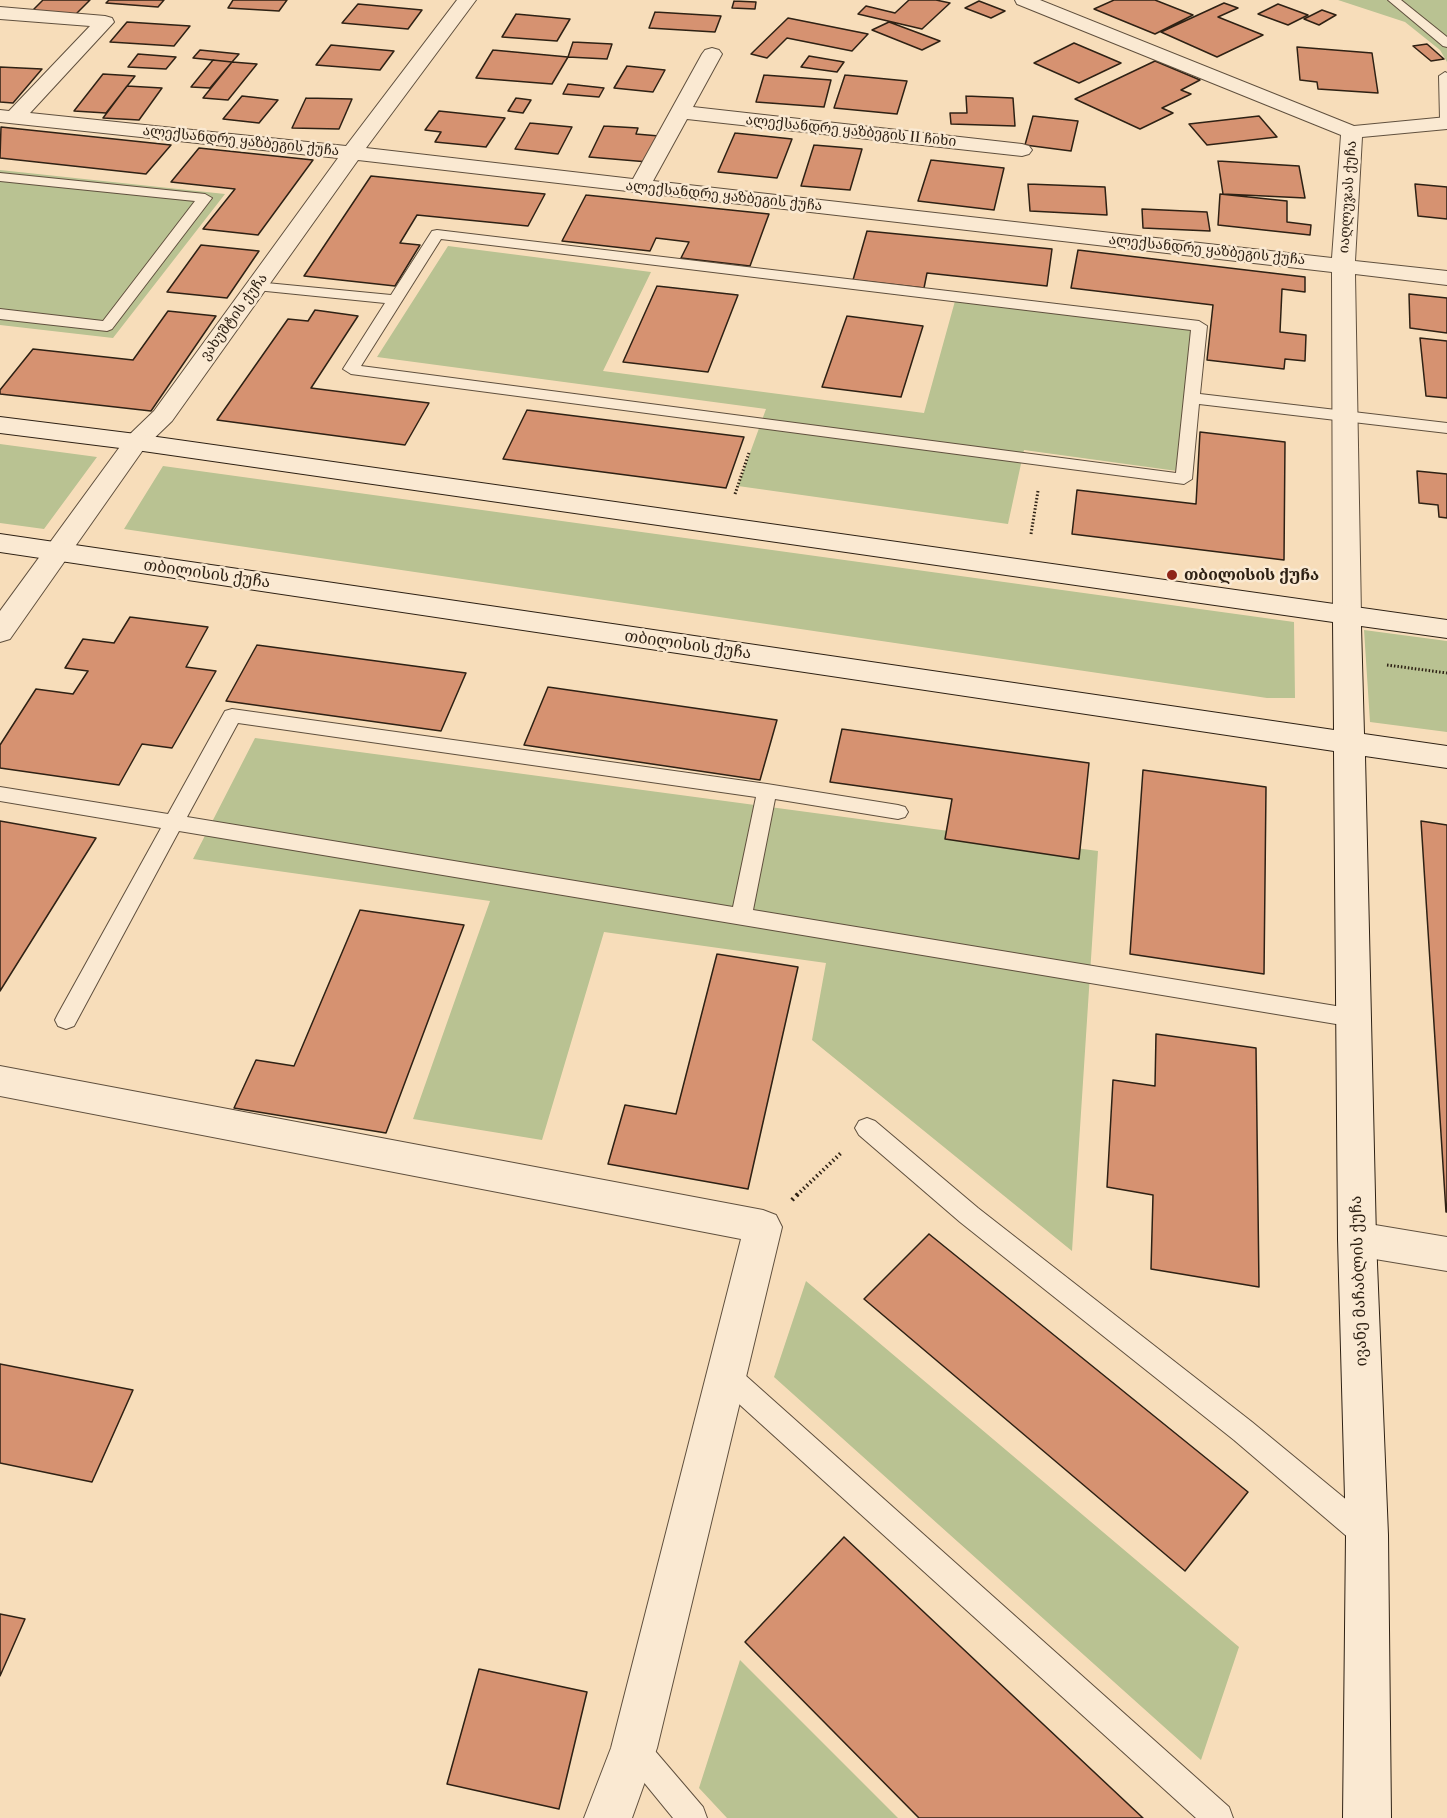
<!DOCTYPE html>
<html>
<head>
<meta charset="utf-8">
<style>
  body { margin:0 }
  canvas { display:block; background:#f7ddba }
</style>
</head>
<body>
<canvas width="1447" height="1818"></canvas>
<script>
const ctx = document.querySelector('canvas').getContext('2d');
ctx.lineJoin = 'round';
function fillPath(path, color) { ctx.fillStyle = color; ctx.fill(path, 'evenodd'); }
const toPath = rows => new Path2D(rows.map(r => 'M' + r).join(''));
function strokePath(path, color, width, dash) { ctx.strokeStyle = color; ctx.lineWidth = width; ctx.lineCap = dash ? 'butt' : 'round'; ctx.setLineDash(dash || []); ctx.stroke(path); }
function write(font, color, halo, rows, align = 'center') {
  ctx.font = font + ' "Libre Caslon Text","Noto Serif Georgian",serif'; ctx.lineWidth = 5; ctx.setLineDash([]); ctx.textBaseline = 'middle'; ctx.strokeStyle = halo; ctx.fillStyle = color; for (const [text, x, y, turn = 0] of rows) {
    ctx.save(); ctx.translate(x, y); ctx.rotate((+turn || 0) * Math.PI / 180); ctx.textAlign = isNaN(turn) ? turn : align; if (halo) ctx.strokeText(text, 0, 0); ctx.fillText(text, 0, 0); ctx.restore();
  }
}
fillPath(toPath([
  [1338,0,1447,0,1447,62,1440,50,1405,22],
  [0,170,225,194,113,338,0,325],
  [448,246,651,272,603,371,924,413,955,301,1193,330,1177,471,1024,450,1008,524,738,486,766,409,377,357],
  [0,444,97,457,44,529,0,523],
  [163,466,1294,622,1295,698,1267,698,124,529],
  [1364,630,1447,641,1447,732,1370,722],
  [255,738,1098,851,1072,1251,812,1040,826,963,604,932,542,1140,413,1119,490,901,193,859],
  [806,1281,1239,1647,1201,1760,774,1377],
  [740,1660,898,1818,727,1818,699,1788]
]), '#b9c292');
const building = toPath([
  [43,0,90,0,75,15,31,12,43,0],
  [109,0,164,0,158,7,106,3,109,0],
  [233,0,287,0,279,11,228,8,233,0],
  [909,0,936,0,950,3,922,29,858,14,866,6,895,13,909,0],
  [1114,0,1155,0,1193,15,1155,34,1094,9,1114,0],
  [734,1,756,2,755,9,732,8,734,1],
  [979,1,1005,11,991,18,965,8,979,1],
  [1224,3,1238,8,1218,17,1263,35,1217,57,1161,32,1224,3],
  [358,4,422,10,408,29,342,23,358,4],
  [1278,4,1308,15,1288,25,1258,14,1278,4],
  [1322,10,1336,15,1319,25,1304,19,1322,10],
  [655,12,721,16,715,32,649,28,655,12],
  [516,14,570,19,557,41,502,37,516,14],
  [788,18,868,34,852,51,787,38,767,58,751,54,788,18],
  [127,22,190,26,174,46,110,42,127,22],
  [889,22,940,41,922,50,872,30,889,22],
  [573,42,612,44,607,59,568,57,573,42],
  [1074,43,1121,63,1079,83,1034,63,1074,43],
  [1427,44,1444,59,1431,61,1413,46,1427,44],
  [331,45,394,51,380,70,316,65,331,45],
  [1297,47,1372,53,1378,93,1318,89,1317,82,1300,80,1297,47],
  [200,50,239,54,232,62,193,58,200,50],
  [493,50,568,57,552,84,476,78,493,50],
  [138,54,176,57,166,69,128,67,138,54],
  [809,56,844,62,837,72,801,67,809,56],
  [213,60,232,62,210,88,191,87,213,60],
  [1155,61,1200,80,1181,90,1191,94,1162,108,1173,113,1140,129,1075,99,1155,61],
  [232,62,257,64,228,100,203,98,232,62],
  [627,66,665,70,653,92,614,88,627,66],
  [0,67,42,69,13,103,0,102,0,67],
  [103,74,135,76,106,113,74,111,103,74],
  [764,75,831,80,824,107,756,102,764,75],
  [845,75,907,81,897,114,834,108,845,75],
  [568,84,604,88,599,97,563,94,568,84],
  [127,86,162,88,139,120,103,118,127,86],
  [242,96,278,100,259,123,223,119,242,96],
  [966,96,1013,98,1015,126,951,124,950,113,967,113,966,96],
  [306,98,352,99,339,129,292,128,306,98],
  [516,98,531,100,523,113,508,111,516,98],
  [439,111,505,118,486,147,435,142,441,132,425,130,439,111],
  [1033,116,1078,121,1071,151,1025,145,1033,116],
  [1259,116,1277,137,1207,145,1189,124,1259,116],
  [530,123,572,127,558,154,515,149,530,123],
  [604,126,638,128,636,134,659,136,648,162,589,157,604,126],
  [1,127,171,145,146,174,0,158,1,127],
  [735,133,792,139,777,178,718,172,735,133],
  [814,145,862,149,850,190,801,186,814,145],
  [199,148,313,160,258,235,203,229,235,189,171,182,199,148],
  [931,160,1004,168,994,210,918,201,931,160],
  [1218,161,1299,166,1305,198,1223,194,1218,161],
  [371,176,545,194,528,226,417,215,400,243,420,245,395,286,304,276,371,176],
  [1028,184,1105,187,1107,215,1030,211,1028,184],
  [1415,184,1447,187,1447,219,1418,216,1415,184],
  [1220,194,1287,201,1287,222,1311,225,1310,235,1218,225,1220,194],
  [586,195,769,214,750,266,681,258,689,242,656,238,650,251,562,241,586,195],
  [1142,209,1207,212,1210,231,1143,228,1142,209],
  [867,231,1052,249,1047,286,927,273,924,288,853,280,867,231],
  [201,245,259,251,227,298,167,292,201,245],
  [1078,250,1305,277,1305,292,1282,289,1280,332,1306,335,1305,361,1285,359,1284,369,1207,360,1213,305,1071,288,1078,250],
  [657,286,738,295,708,372,623,362,657,286],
  [1409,294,1447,298,1447,333,1410,328,1409,294],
  [315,310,358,316,311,388,429,403,405,445,217,420,288,319,308,321,315,310],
  [168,311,216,316,151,411,0,394,0,390,33,349,133,360,168,311],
  [847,316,923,326,901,397,822,387,847,316],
  [1420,338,1447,341,1447,398,1426,396,1420,338],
  [527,410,744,437,726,488,503,459,527,410],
  [1200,432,1285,442,1284,560,1072,534,1077,490,1196,504,1200,432],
  [1417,471,1447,474,1447,518,1439,517,1438,505,1419,503,1417,471],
  [130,617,208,627,186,667,216,671,172,748,142,744,119,785,0,768,0,745,36,689,73,694,88,671,65,668,83,639,114,643,130,617],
  [257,645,466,673,441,731,226,701,257,645],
  [548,687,777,720,760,780,524,745,548,687],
  [842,729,1089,763,1079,859,945,839,952,799,830,782,842,729],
  [1143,770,1266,787,1264,974,1130,954,1143,770],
  [0,821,96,838,0,991,0,821],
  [1421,821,1447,825,1447,1212,1446,1212,1421,821],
  [360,910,464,925,386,1133,234,1108,256,1060,294,1066,360,910],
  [717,954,798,967,748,1189,608,1164,625,1105,676,1114,717,954],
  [1156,1034,1256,1048,1259,1287,1151,1269,1153,1195,1107,1187,1113,1080,1155,1086,1156,1034],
  [929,1234,1248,1492,1185,1571,864,1299,929,1234],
  [0,1364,133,1390,92,1482,0,1463,0,1364],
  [844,1537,1143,1818,919,1818,745,1642,844,1537],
  [0,1614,25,1619,0,1676,0,1614],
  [479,1669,587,1692,559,1809,447,1784,479,1669]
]);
fillPath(building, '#d69271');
strokePath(building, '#2e2114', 1.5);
const lane = toPath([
  [1388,0,1401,0,1447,37,1447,47,1443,46,1388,0],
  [1445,72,1447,73,1447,123,1440,119,1439,76,1445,72],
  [0,173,205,194,212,198,112,329,107,331,0,319,0,309,103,321,195,201,0,181,0,173],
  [437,230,1199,321,1207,326,1200,394,1447,423,1447,433,1199,404,1192,479,1184,484,351,374,343,369,385,303,256,290,249,286,256,282,391,295,432,231,437,230],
  [441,239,1191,330,1176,473,361,366,441,239],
  [232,709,767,784,898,805,905,807,908,812,905,817,898,819,775,799,753,910,1354,1009,1362,1012,1365,1018,1362,1024,1354,1027,179,831,74,1026,66,1029,58,1026,55,1020,58,1014,161,828,0,801,0,787,168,814,225,711,232,709],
  [238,723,756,797,733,907,187,817,238,723],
  [867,1118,875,1121,978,1208,1252,1422,1377,1525,1381,1535,1377,1545,1367,1549,1357,1545,1234,1440,960,1222,859,1135,855,1128,859,1121,867,1118],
  [727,1364,736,1367,1229,1807,1233,1818,1196,1818,718,1385,714,1376,718,1367,727,1364],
  [634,1733,644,1738,703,1807,707,1818,673,1818,624,1758,619,1748,624,1738,634,1733]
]);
const street = toPath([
  [457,0,476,0,366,148,633,179,702,54,705,50,712,48,719,50,722,54,693,107,1022,144,1029,146,1032,150,1029,154,1022,156,687,119,653,181,1332,258,1341,135,1017,4,1015,0,1040,0,1354,126,1447,117,1447,129,1362,137,1355,261,1447,271,1447,285,1355,274,1361,616,1357,623,1347,625,1337,623,1333,616,1332,272,358,160,172,421,145,447,10,639,0,642,0,611,127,437,154,411,338,158,0,122,0,110,9,111,90,26,0,19,0,7,105,16,112,18,114,22,30,113,346,146,457,0],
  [0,1066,763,1210,776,1215,782,1227,657,1748,632,1818,584,1818,611,1748,741,1239,0,1096,0,1066],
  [1357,1222,1447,1237,1447,1271,1357,1256,1343,1251,1338,1239,1343,1227,1357,1222]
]);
const secondary = toPath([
  [0,417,136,434,1447,620,1447,638,1361,626,1364,734,1447,746,1447,768,1365,756,1376,1239,1388,1535,1391,1818,1343,1818,1346,1535,1338,1239,1334,751,0,552,0,534,1334,730,1333,622,136,450,0,433,0,417]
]);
strokePath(lane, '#60503e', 2);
strokePath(street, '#60503e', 2);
strokePath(secondary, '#2e2114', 2);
strokePath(toPath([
  [735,494,749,453],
  [1031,534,1038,491],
  [1387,665,1447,673]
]), '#2e2114', 3, [1.5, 2]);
strokePath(toPath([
  [797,1195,841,1153]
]), '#2e2114', 4, [1.5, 3]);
strokePath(toPath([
  [792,1200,799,1193]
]), '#2e2114', 4.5, [2, 4]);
fillPath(lane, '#fae9d2');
fillPath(street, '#fae9d2');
fillPath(secondary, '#fae9d2');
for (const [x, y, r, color] of [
  [1172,575,6,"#8f2418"]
]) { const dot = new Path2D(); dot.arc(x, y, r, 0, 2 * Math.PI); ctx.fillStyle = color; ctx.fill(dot); strokePath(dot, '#fae9d2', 2); }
write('14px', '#2e2114', '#fae9d2', [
  ["ალექსანდრე ყაზბეგის II ჩიხი",851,131,6],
  ["ალექსანდრე ყაზბეგის ქუჩა",241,141,6],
  ["ალექსანდრე ყაზბეგის ქუჩა",724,196,6],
  ["იაღლუჯას ქუჩა",1348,197,-86],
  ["ალექსანდრე ყაზბეგის ქუჩა",1207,250,6],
  ["ვახუშტის ქუჩა",234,317,-54]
]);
write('16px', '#2e2114', '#fae9d2', [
  ["თბილისის ქუჩა",207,574,8],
  ["თბილისის ქუჩა",688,645,8],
  ["ივანე მაჩაბლის ქუჩა",1359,1281,-92]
]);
write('bold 16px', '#2e2114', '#fae9d2', [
  ["თბილისის ქუჩა",1184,575]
], 'left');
</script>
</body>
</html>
